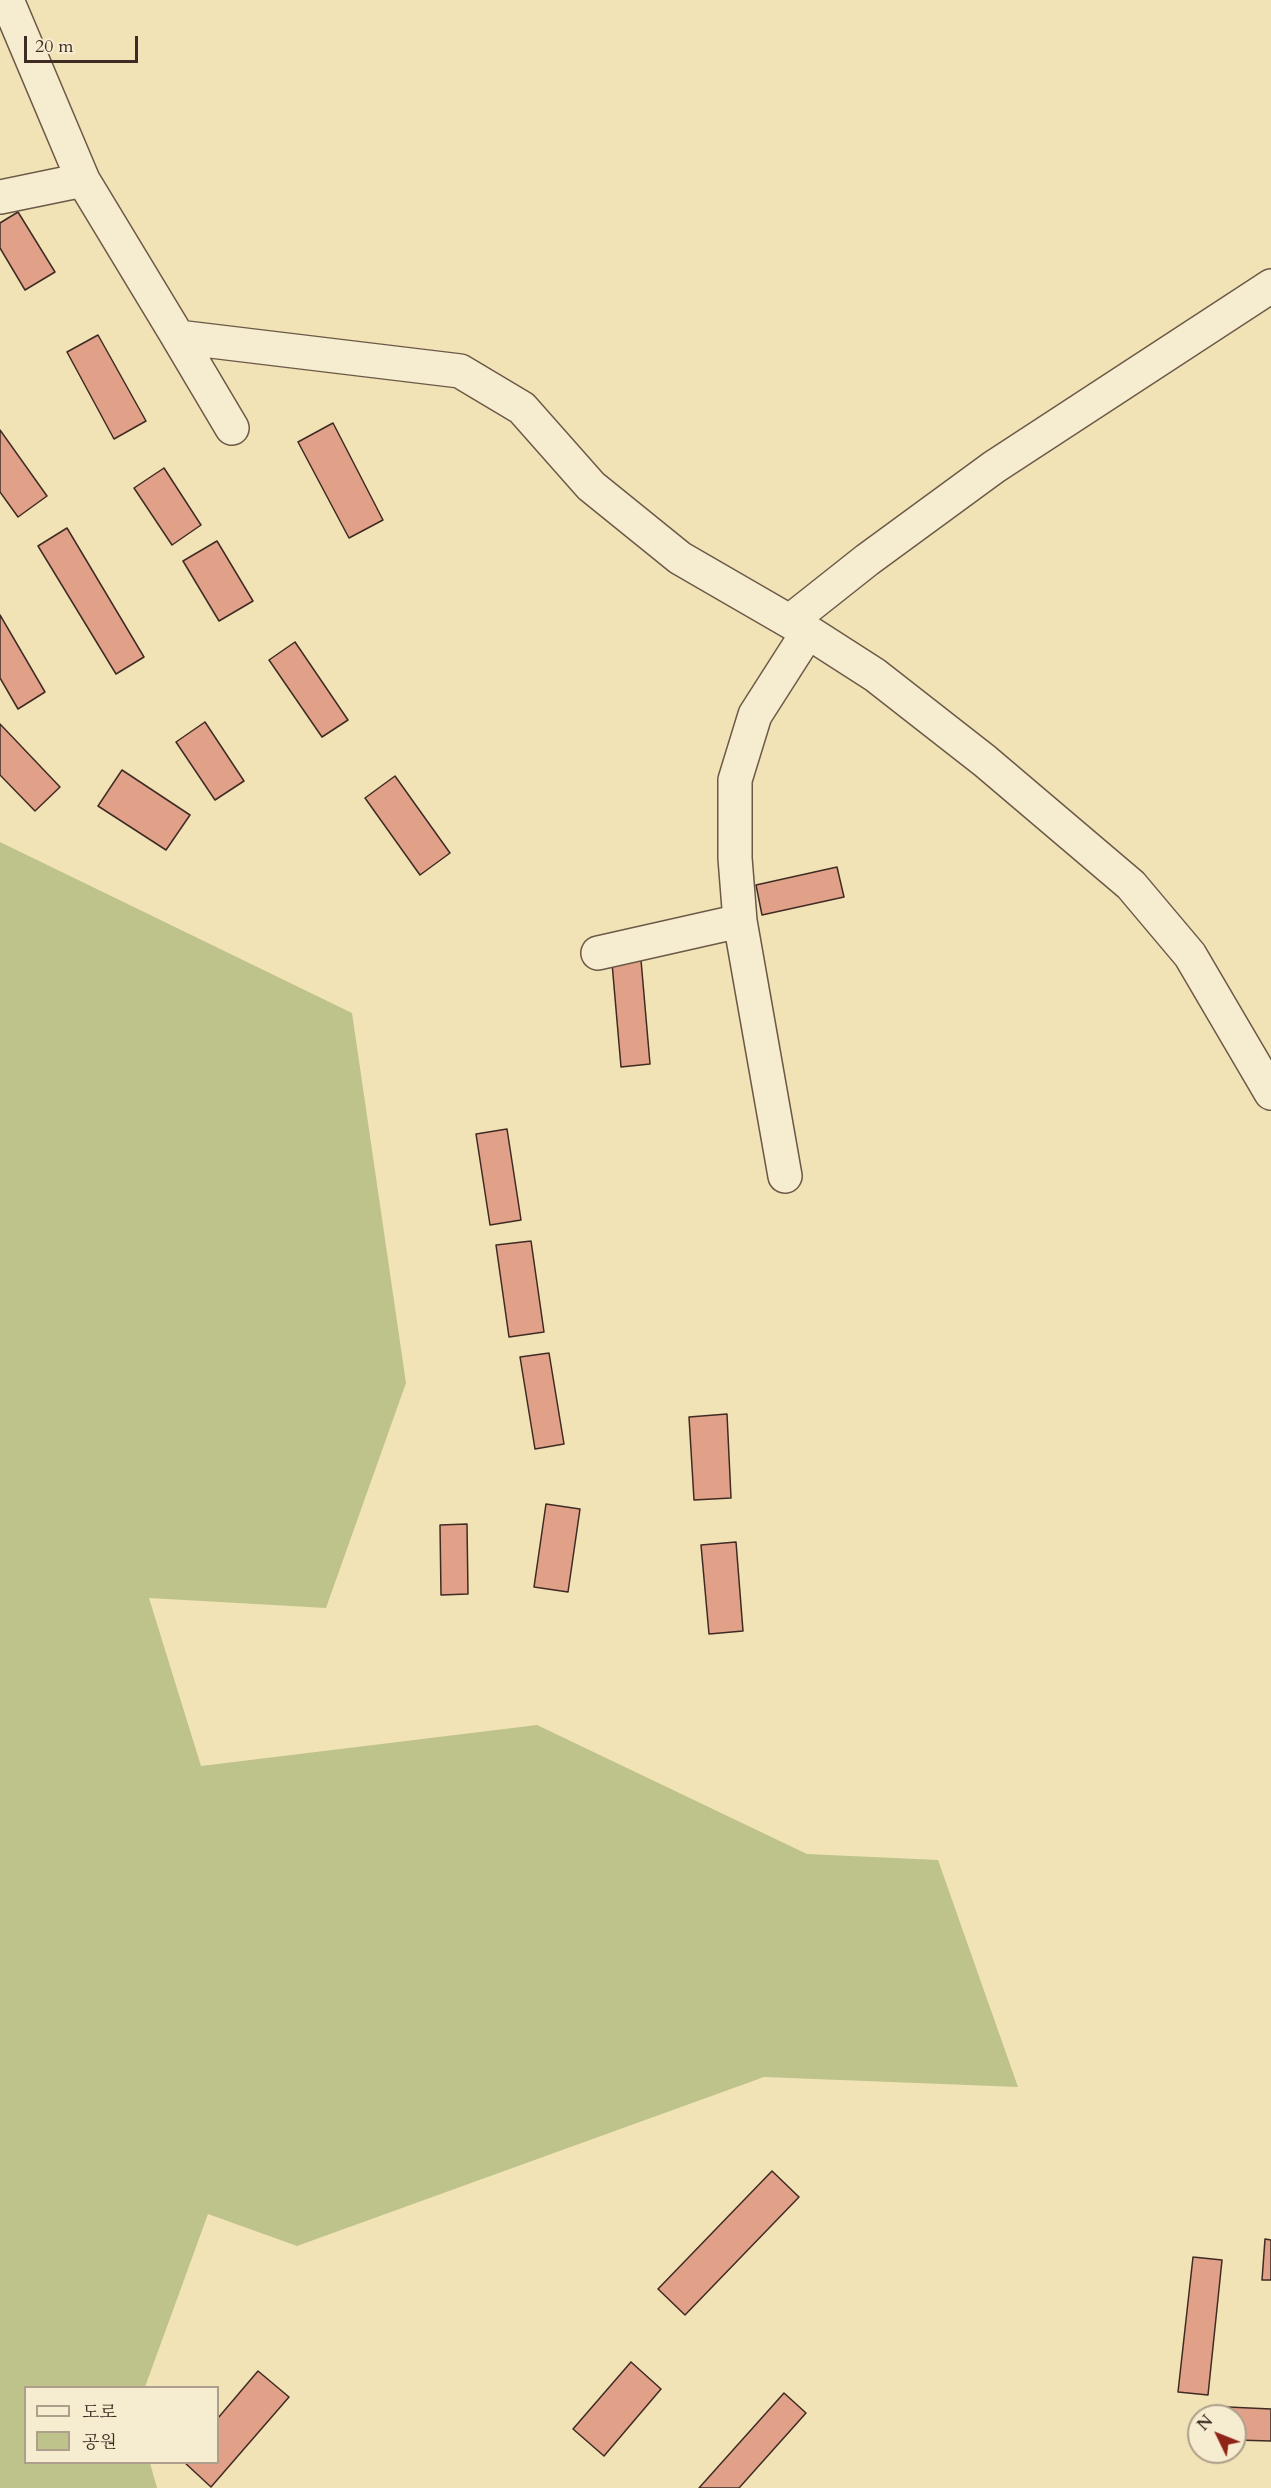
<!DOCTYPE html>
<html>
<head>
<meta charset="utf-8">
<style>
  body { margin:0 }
  #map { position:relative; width:1271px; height:2488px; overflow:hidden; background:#f1e3b6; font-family:Cardo,"Noto Serif KR",serif }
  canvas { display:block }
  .legend { position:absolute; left:24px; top:2386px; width:195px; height:78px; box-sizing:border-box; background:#f6edd0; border:2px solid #ad9f8b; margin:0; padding:8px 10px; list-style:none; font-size:18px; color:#3f2b23 }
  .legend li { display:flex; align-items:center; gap:12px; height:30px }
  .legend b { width:30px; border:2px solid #ad9f8b }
  .north { position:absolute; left:1187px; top:2404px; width:60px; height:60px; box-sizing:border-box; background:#f6edd0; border:2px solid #ad9f8b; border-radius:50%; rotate:313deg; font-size:16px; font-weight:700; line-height:24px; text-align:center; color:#3f2b23 }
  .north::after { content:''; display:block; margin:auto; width:21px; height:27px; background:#8f2418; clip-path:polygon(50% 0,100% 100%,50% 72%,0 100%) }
  .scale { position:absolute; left:24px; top:36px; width:114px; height:27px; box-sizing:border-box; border:3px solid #3f2b23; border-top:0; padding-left:8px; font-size:18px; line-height:21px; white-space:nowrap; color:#3f2b23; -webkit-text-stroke:4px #f6edd0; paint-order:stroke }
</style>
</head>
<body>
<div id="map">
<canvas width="1271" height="2488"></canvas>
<ul class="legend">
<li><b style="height:8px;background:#f6edd0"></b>도로</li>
<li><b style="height:16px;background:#bec38b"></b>공원</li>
</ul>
<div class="north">N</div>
<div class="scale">20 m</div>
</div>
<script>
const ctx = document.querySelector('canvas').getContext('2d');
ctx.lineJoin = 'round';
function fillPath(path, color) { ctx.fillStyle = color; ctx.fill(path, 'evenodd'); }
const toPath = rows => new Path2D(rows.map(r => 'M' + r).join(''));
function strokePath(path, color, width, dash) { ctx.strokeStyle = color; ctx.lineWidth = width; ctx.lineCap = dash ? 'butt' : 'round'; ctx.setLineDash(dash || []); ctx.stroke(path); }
fillPath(toPath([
  [0,842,352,1013,406,1383,326,1608,149,1598,201,1766,537,1725,807,1854,938,1860,1018,2087,764,2077,297,2246,208,2214,145,2387,26,2388,26,2462,150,2463,157,2488,0,2488]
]), '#bec38b');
const building = toPath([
  [18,212,55,272,25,290,0,248,0,223,18,212],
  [98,335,146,421,114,439,67,352,98,335],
  [333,423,383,520,349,538,298,442,333,423],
  [0,430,47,496,18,517,0,492,0,430],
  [164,468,201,525,172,545,134,488,164,468],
  [67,528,144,657,116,674,38,546,67,528],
  [217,541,253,601,219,621,183,561,217,541],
  [0,615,45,692,18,709,0,678,0,615],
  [295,642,348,720,322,737,269,660,295,642],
  [205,722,244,781,215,800,176,742,205,722],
  [0,724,60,787,35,811,0,775,0,724],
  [122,770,190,815,166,850,98,806,122,770],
  [395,776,450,853,420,875,365,798,395,776],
  [837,867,844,897,762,915,756,885,837,867],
  [641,960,650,1064,621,1067,612,963,641,960],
  [507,1129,521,1220,490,1225,476,1134,507,1129],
  [531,1241,544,1332,509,1337,496,1245,531,1241],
  [549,1353,564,1444,535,1449,520,1357,549,1353],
  [727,1414,731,1498,694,1500,689,1417,727,1414],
  [546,1504,580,1509,568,1592,534,1587,546,1504],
  [467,1524,468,1594,441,1595,440,1525,467,1524],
  [736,1542,743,1631,709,1634,701,1545,736,1542],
  [772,2171,799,2197,685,2315,658,2289,772,2171],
  [1265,2239,1271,2240,1271,2280,1262,2280,1265,2239],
  [1193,2257,1222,2260,1208,2395,1178,2392,1193,2257],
  [631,2362,661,2389,604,2456,573,2429,631,2362],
  [258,2371,289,2397,211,2487,184,2462,218,2462,218,2418,258,2371],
  [784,2393,806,2413,739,2488,699,2488,784,2393],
  [1228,2407,1271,2409,1271,2441,1235,2440,1235,2416,1228,2416,1228,2407]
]);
fillPath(building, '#e1a189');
strokePath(building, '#3f2b23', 1.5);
const minor = toPath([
  [7,0,83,180,178,337,460,371,522,408,591,486,680,558,808,632,875,675,985,761,1131,885,1190,955,1271,1093],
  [0,197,83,180],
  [178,337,232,428],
  [790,621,867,560,994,467,1271,286],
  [740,921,785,1176],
  [598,953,740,921,735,858,735,780,755,715,808,632]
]);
strokePath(minor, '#6c5948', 36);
strokePath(minor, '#f6edd0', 33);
</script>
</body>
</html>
